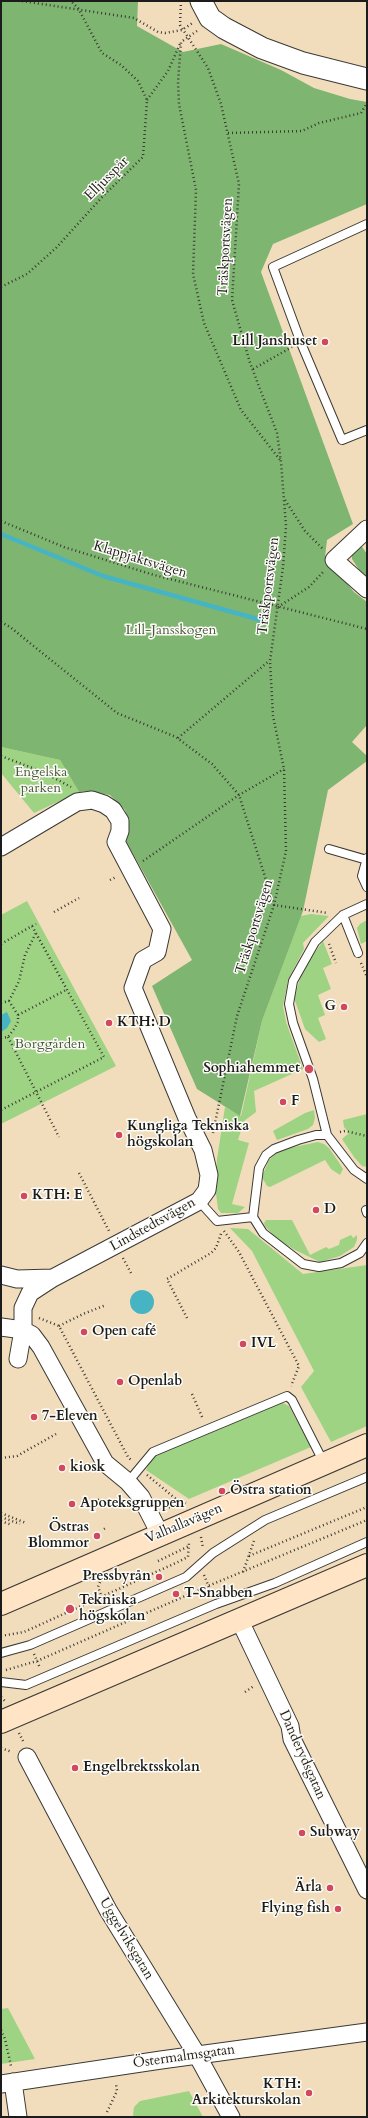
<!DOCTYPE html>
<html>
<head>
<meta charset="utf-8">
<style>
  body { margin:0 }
  #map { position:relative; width:368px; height:2118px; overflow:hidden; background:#f1ddbc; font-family:Cardo,serif }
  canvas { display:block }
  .frame { position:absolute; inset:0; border:2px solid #1c1c1c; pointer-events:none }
</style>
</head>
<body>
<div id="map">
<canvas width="368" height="2118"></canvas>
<div class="frame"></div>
</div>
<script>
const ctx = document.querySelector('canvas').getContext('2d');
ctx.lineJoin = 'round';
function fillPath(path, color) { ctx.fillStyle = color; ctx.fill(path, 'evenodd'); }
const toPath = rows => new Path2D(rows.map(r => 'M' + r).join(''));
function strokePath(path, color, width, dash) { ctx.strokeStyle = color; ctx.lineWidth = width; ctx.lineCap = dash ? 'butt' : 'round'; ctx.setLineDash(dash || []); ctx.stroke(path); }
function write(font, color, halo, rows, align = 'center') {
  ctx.font = font + ' Cardo,serif'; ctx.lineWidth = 3; ctx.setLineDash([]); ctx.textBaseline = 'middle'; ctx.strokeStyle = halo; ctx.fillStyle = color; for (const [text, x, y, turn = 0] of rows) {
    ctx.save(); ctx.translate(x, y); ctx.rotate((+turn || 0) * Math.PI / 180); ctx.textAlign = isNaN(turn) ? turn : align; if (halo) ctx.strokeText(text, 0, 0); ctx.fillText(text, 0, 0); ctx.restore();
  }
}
fillPath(toPath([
  [1,747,60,760,79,792,34,813,1,773],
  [27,901,116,1066,1,1124,1,915],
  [311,914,329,916,303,943,304,949,288,980,283,1006,286,1022,303,1069,254,1091,256,1112,244,1121,238,1140,249,1143,232,1204,245,1207,238,1213,221,1213,218,1209,215,1186,217,1159,225,1107,241,1116,262,1021,301,916],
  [367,920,367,941,361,944,357,928,360,924],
  [323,941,332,964,323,968,331,989,318,995,325,1015,318,1018,326,1039,319,1042,305,1029,294,998,303,969],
  [314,1110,315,1118,313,1125,308,1129,277,1140,273,1131,305,1113],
  [367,1114,367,1167,362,1166,354,1157,342,1139,349,1133,344,1127,343,1120],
  [318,1142,324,1144,329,1148,338,1161,343,1169,340,1175,331,1169,325,1160,270,1187,267,1186,263,1179,263,1174,269,1160,274,1155,284,1149],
  [266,1220,292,1220,310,1255,326,1247,329,1249,339,1245,340,1240,351,1235,353,1238,357,1235,357,1240,354,1247,340,1256,320,1262,295,1250,277,1239,265,1226,264,1223],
  [230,1228,248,1229,303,1274,367,1265,367,1426,331,1442,301,1387,314,1371,252,1251],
  [281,1402,289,1406,311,1447,189,1499,146,1470,152,1457],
  [8,2008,35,2059,1,2064,1,2009],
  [189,2091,203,2117,134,2117,133,2115,134,2107,140,2101]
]), '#9ed383');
fillPath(toPath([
  [1,1,138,1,137,26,183,52,221,44,281,70,314,88,350,99,367,102,367,204,273,244,261,272,353,524,327,540,325,557,354,592,367,602,367,725,352,742,367,756,367,761,328,790,303,911,262,1021,240,1116,197,1089,152,986,192,960,126,841,129,828,125,810,110,795,87,791,79,792,60,760,1,747],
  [358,541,367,554,367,582,352,559,352,548]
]), '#7eb571');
fillPath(toPath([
  [7,1012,11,1021,7,1028,1,1032,1,1015],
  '130 1302a12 12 0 1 1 24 0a12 12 0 1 1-24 0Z'
]), '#47b4c4');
strokePath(toPath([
  [1,534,103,576,261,620]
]), '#47b4c4', 4.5);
const service = toPath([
  [367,224,273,267,301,343,342,440,367,430],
  [329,849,367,860],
  [367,858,362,876,367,887],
  [367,904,343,915,315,942,293,981,289,1004,293,1023,313,1079,327,1135,354,1170,367,1179],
  [343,915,358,953],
  [199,1201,217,1221,253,1217,259,1168,266,1155,274,1149,298,1140,316,1135,327,1135],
  [366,1210,367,1213],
  [253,1217,263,1233,303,1264,319,1267,341,1263,360,1253,367,1243],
  [128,1482,153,1452,287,1396,292,1400,324,1463],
  [1,1653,30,1645,186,1577,213,1553,265,1520,367,1477],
  [1,1682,26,1685,216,1604,275,1583,367,1542]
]);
const minor = toPath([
  [367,529,334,560,367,589],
  [1,847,77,802,92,800,104,804,113,810,120,821,120,831,116,842,162,929,157,952,143,960,133,988,187,1118,203,1150,209,1175,207,1190,199,1201,53,1278,30,1293,23,1308,23,1330,18,1359],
  [1,1275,17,1279,53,1278],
  [1,1327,23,1330,32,1335,41,1347,105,1463,128,1482,141,1497,160,1534],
  [239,1619,290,1726,292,1739,367,1890],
  [27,1757,108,1910,197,2055,231,2117],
  [13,2082,18,2117],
  [1,2084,161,2060,367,2032]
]);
const tertiary = toPath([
  [201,1,210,18,224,28,262,48,303,63,367,79]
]);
const secondary = toPath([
  [1,1604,367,1445],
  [1,1722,367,1565]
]);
strokePath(service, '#3c3934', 10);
strokePath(minor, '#3c3934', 19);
strokePath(tertiary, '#3c3934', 23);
strokePath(secondary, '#3c3934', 24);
strokePath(toPath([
  [22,1,134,18,158,32,165,33,182,30,194,22],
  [181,1,180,25,208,68,221,104,239,184,232,300,250,363,277,433,281,462,286,526,283,567,270,661,273,716,284,769,286,851,274,905,237,1016,213,1133],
  [197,31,181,42,178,82,179,104,196,190,193,274,204,323,241,410,281,461],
  [147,100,168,71,180,44],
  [228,133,302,131,319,123,361,113,367,103],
  [1,287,27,274,56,248,104,195,143,157,147,100,138,81,121,65,102,53,78,8,71,1],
  [253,369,292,347],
  [285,500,305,531,323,549],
  [1,521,64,547,154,575,367,629],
  [278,607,309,587,324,571],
  [1,622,10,627,117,713,176,737,212,764,239,795,274,905,328,913],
  [178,738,269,661],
  [1,756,43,772,71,787],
  [143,861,239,795,284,769],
  [110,880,116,877],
  [54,912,79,898],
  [32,926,36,924],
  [1,944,32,926,104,1057,1,1110],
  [329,944,336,963],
  [361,963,367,977],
  [9,1001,19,981,25,955,36,933],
  [1,1003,9,1001,18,1015,18,1022,14,1029,8,1037,1,1038],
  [18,1015,66,990],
  [8,1037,59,1137],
  [340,1132,345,1131,367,1136],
  [79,1173,109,1231],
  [224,1231,239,1252,299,1366,291,1386],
  [123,1258,132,1275],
  [39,1318,59,1326,128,1457,132,1461],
  [187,1318,167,1279,211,1253,216,1248,222,1231],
  [59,1326,83,1314,106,1305],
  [192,1394,203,1419],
  [1,1458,17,1456,56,1434],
  [147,1475,176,1499,186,1503],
  [87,1504,101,1499,106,1505],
  [165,1509,175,1505,178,1507],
  [1,1513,26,1523],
  [1,1517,20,1524],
  [1,1521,12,1525],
  [104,1529,107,1527],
  [201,1537,203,1548],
  [249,1556,367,1507],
  [158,1561,189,1546],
  [243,1572,254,1541],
  [204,1575,212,1595],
  [100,1582,98,1587,102,1597],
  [1,1636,24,1632,178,1562,188,1557,189,1543],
  [34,1654,40,1668],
  [6,1670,37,1661,208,1586,367,1520],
  [245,1692,254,1686],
  [1,1697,5,1701],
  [19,1733,24,1743],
  [1,1748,12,1752],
  [1,2030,5,2039,11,2066],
  [107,2112,117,2091,116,2084]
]), '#3c3934', 2.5, [1, 3]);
strokePath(service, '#fff', 8);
strokePath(minor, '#fff', 17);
strokePath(tertiary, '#fff', 21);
strokePath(secondary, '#ffe4c6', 22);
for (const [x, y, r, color] of [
  [325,342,4,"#d1495b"],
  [344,1007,4,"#d1495b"],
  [109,1023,4,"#d1495b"],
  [309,1069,5,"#d1495b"],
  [283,1102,4,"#d1495b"],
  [119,1135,4,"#d1495b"],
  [24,1196,4,"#d1495b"],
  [316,1210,4,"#d1495b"],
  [84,1332,4,"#d1495b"],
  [243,1344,4,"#d1495b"],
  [120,1382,4,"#d1495b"],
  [34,1417,4,"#d1495b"],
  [62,1468,4,"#d1495b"],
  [222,1491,4,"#d1495b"],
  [72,1504,4,"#d1495b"],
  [97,1536,4,"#d1495b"],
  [159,1577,4,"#d1495b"],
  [176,1594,4,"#d1495b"],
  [70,1609,5,"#d1495b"],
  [75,1768,4,"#d1495b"],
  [302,1833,4,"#d1495b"],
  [330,1888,4,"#d1495b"],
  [338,1909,4,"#d1495b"],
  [309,2093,4,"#d1495b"]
]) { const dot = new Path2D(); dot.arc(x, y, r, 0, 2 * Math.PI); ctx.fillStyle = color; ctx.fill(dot); strokePath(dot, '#fdfcf7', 1.5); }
write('14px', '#1c1c1c', '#fdfcf7', [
  ["Elljusspår",107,179,-45],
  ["Träskportsvägen",226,247,-87],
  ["Klappjaktsvägen",140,560,17],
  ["Träskportsvägen",269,586,-83],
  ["Träskportsvägen",255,927,-73],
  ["Lindstedtsvägen",153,1225,-29],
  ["Valhallavägen",184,1524,-23],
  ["Danderydsgatan",302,1755,66],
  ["Uggelviksgatan",126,1939,59],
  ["Östermalmsgatan",184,2057,-8]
]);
write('bold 14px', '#1c1c1c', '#fdfcf7', [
  ["Lill Janshuset",317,342,"right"],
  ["G",336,1007,"right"],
  ["KTH: D",117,1023],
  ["Sophiahemmet",300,1069,"right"],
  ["F",291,1102],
  ["Kungliga Tekniska",127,1127],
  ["högskolan",127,1143],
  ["KTH: E",32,1196],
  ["D",324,1210],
  ["Open café",92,1332],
  ["IVL",251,1344],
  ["Openlab",128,1382],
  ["7-Eleven",42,1417],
  ["kiosk",70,1468],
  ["Östra station",230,1491],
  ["Apoteksgruppen",80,1504],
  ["Östras",89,1528,"right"],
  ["Blommor",89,1544,"right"],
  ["Pressbyrån",151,1577,"right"],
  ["T-Snabben",184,1594],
  ["Tekniska",79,1601],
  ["högskolan",79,1617],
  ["Engelbrektsskolan",83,1768],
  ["Subway",310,1833],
  ["Ärla",322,1888,"right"],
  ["Flying fish",330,1909,"right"],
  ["KTH:",301,2085,"right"],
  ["Arkitekturskolan",301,2101,"right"]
], 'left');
write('14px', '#4a5c40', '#fdfcf7', [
  ["Lill-Jansskogen",171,631],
  ["Engelska",41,773],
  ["parken",41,789],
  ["Borggården",50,1045]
]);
</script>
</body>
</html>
